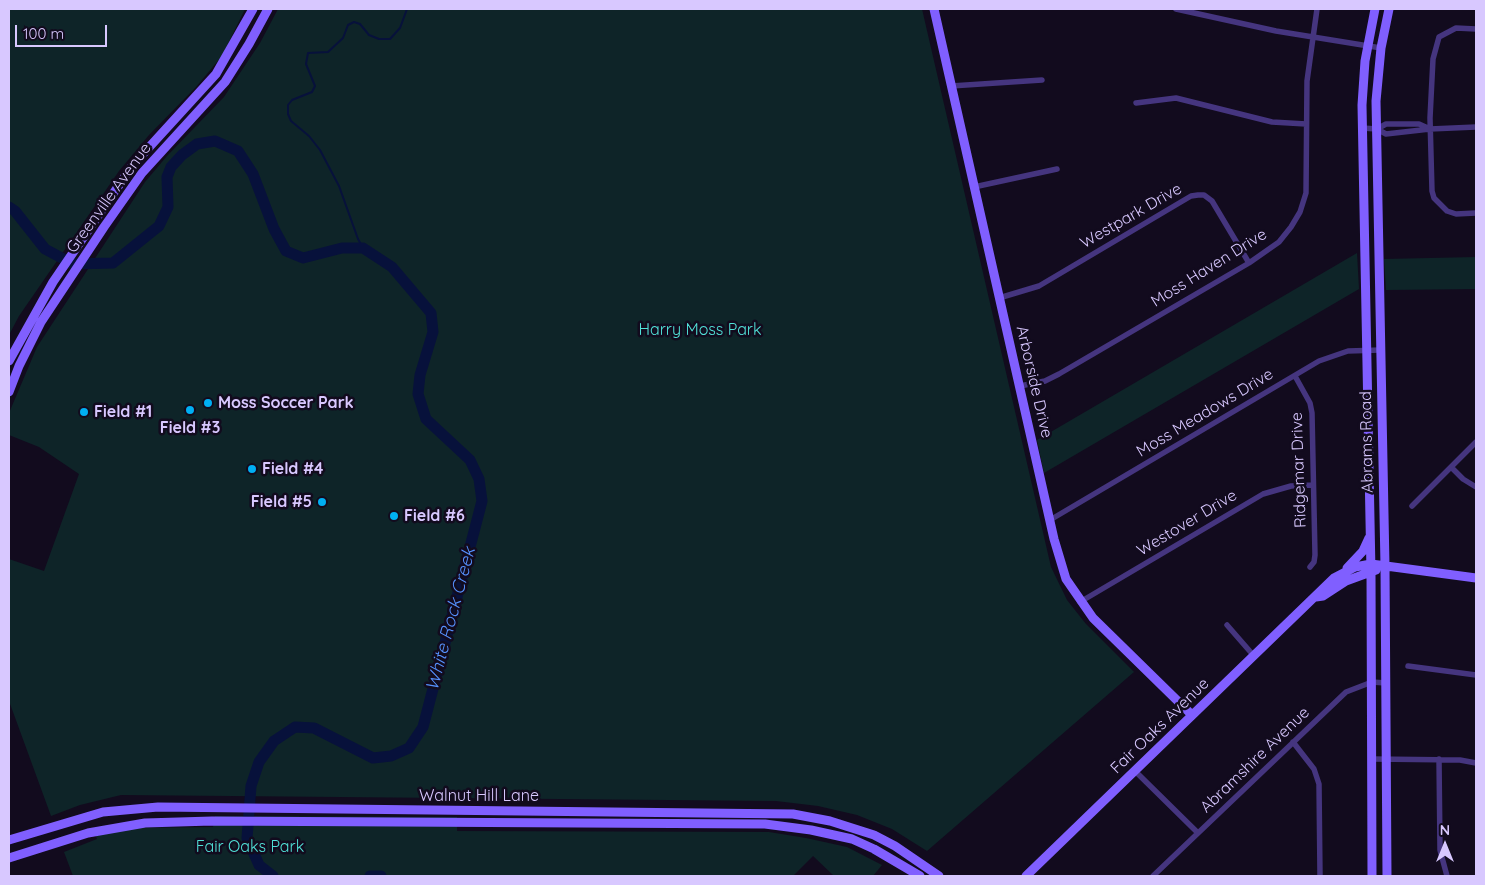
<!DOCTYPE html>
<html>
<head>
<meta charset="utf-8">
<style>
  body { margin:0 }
  #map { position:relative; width:1485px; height:885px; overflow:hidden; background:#120b1e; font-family:Quicksand,sans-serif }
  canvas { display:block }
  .frame { position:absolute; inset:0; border:10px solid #d8c8ff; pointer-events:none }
  .north { position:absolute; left:1420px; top:820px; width:50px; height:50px; -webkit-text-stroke:4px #120b1e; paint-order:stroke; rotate:0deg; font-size:14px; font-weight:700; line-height:20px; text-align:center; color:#d8c8ff }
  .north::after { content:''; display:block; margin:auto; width:18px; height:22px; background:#d8c8ff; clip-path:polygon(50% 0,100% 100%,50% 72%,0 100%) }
  .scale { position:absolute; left:15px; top:25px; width:92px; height:22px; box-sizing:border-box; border:2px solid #d8c8ff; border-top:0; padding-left:6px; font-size:15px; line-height:18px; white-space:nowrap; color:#d8c8ff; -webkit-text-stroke:4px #120b1e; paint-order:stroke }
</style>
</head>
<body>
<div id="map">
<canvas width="1485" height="885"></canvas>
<div class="frame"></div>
<div class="north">N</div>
<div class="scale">100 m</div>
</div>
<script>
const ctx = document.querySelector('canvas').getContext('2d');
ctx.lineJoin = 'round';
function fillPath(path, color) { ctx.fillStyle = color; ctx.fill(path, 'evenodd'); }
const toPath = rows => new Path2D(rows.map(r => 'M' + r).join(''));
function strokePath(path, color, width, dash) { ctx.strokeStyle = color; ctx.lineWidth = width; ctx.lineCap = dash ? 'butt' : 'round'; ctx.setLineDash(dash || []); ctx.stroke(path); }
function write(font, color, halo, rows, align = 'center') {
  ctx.font = font + ' Quicksand,sans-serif'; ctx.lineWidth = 5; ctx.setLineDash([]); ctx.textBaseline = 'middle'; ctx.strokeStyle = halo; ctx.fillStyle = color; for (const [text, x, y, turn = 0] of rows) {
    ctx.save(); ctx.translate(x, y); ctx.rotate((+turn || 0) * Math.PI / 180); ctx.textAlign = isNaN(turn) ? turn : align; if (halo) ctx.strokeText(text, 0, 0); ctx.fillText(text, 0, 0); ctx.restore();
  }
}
fillPath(toPath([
  [9,9,245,9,222,56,196,87,149,135,119,171,19,316,9,335],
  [278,9,922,9,1051,567,1067,600,1086,624,1134,672,927,851,892,829,857,815,818,806,776,801,121,795,80,805,51,816,9,701,9,559,44,571,79,474,39,447,9,435,9,413,37,347,145,182,167,156,224,97,260,43],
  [1357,253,1359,289,1044,473,1037,440],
  [1476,257,1476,289,1386,290,1384,259],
  [215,816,457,817,457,831,769,832,806,838,847,847,882,865,873,876,834,876,813,856,793,876,73,876,64,852,97,839,96,836,121,828,213,827]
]), '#0e2428');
strokePath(toPath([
  [363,248,358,239,339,186,320,150,309,136,291,121,288,114,288,105,292,100,312,92,315,86,306,64,308,53,328,52,343,38,348,25,354,22,360,24,369,35,379,39,390,39,400,28,407,9]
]), '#07113b', 2);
strokePath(toPath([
  [9,207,15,211,45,249,73,264,113,263,159,226,168,207,167,177,171,167,182,155,197,144,215,141,238,151,253,174,274,229,286,251,303,258,342,248,363,248,392,267,431,313,433,332,420,375,418,394,426,419,470,460,479,479,482,501,423,727,409,748,391,756,373,758,314,728,295,727,274,741,259,762,251,786,247,838,259,865,273,876],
  [370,876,381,876]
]), '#07113b', 11);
strokePath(toPath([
  [1176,9,1276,31,1381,48],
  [1476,29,1456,28,1439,37,1433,59,1430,118,1432,191,1434,198,1447,211,1456,214,1476,213],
  [951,86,1042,80],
  [1136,103,1176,98,1272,122,1306,124],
  [1362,128,1377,129,1386,124,1419,124,1430,129],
  [1377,129,1386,134,1430,129,1476,127],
  [974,187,1057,169],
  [999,298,1039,286,1191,196,1198,195,1204,195,1212,201,1249,263],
  [1295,376,1310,403,1312,413,1315,555,1314,562,1310,567],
  [1020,386,1045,381,1059,374,1249,263,1279,242,1291,227,1300,212,1306,193,1307,81,1317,9],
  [1451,467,1463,479,1476,487],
  [1412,506,1476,442],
  [1050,520,1319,361,1348,351,1381,350],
  [1080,602,1263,494,1291,486,1313,485],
  [1227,625,1254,656],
  [1408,666,1476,675],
  [1293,742,1314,769,1319,784,1320,876],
  [1372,759,1460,760,1476,763],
  [1439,759,1440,850,1447,876],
  [1135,771,1198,833],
  [1153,876,1346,692,1372,682,1386,683]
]), '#45357f', 5.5);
strokePath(toPath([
  [934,9,1054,539,1066,579,1093,618,1192,715],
  [9,361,53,282,132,166,216,74,253,9],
  [9,392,19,366,41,322,104,227,142,173,225,82,249,44,268,9],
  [1347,568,1363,551,1369,538],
  [1316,597,1323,596,1346,581,1376,570],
  [9,840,103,812,158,807,793,814,830,821,874,835,895,846,939,876],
  [9,858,88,833,145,823,212,821,765,824,811,830,852,839,874,849,920,876],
  [1026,876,1334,578,1355,567,1371,564,1476,578],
  [1372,876,1371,572,1362,105,1365,61,1375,9],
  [1387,876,1385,566,1376,101,1381,48,1389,9]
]), '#805fff', 9);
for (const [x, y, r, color] of [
  [208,403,5,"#00aff3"],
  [190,410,5,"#00aff3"],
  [84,412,5,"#00aff3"],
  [252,469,5,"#00aff3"],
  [322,502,5,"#00aff3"],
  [394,516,5,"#00aff3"]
]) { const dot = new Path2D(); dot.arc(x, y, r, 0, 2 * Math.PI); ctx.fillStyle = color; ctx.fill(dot); strokePath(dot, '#120b1e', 2); }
write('16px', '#d8c8ff', '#120b1e', [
  ["Greenville Avenue",109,198,-54],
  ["Westpark Drive",1131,216,-30],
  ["Moss Haven Drive",1209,268,-32],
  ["Arborside Drive",1034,382,77],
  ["Moss Meadows Drive",1205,413,-31],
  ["Abrams Road",1367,442,-91],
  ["Ridgemar Drive",1299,470,-92],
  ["Westover Drive",1187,523,-31],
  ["Fair Oaks Avenue",1160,726,-44],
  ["Abramshire Avenue",1255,760,-44],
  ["Walnut Hill Lane",479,796]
]);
write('16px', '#51e2d8', '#120b1e', [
  ["Harry Moss Park",700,330],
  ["Fair Oaks Park",250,847]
]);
write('bold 16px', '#d8c8ff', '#120b1e', [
  ["Moss Soccer Park",218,403],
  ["Field #1",94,412],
  ["Field #3",190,428,"center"],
  ["Field #4",262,469],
  ["Field #5",312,502,"right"],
  ["Field #6",404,516]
], 'left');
write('italic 18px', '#5692ff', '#120b1e', [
  ["White Rock Creek",451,619,-75]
]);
</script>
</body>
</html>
